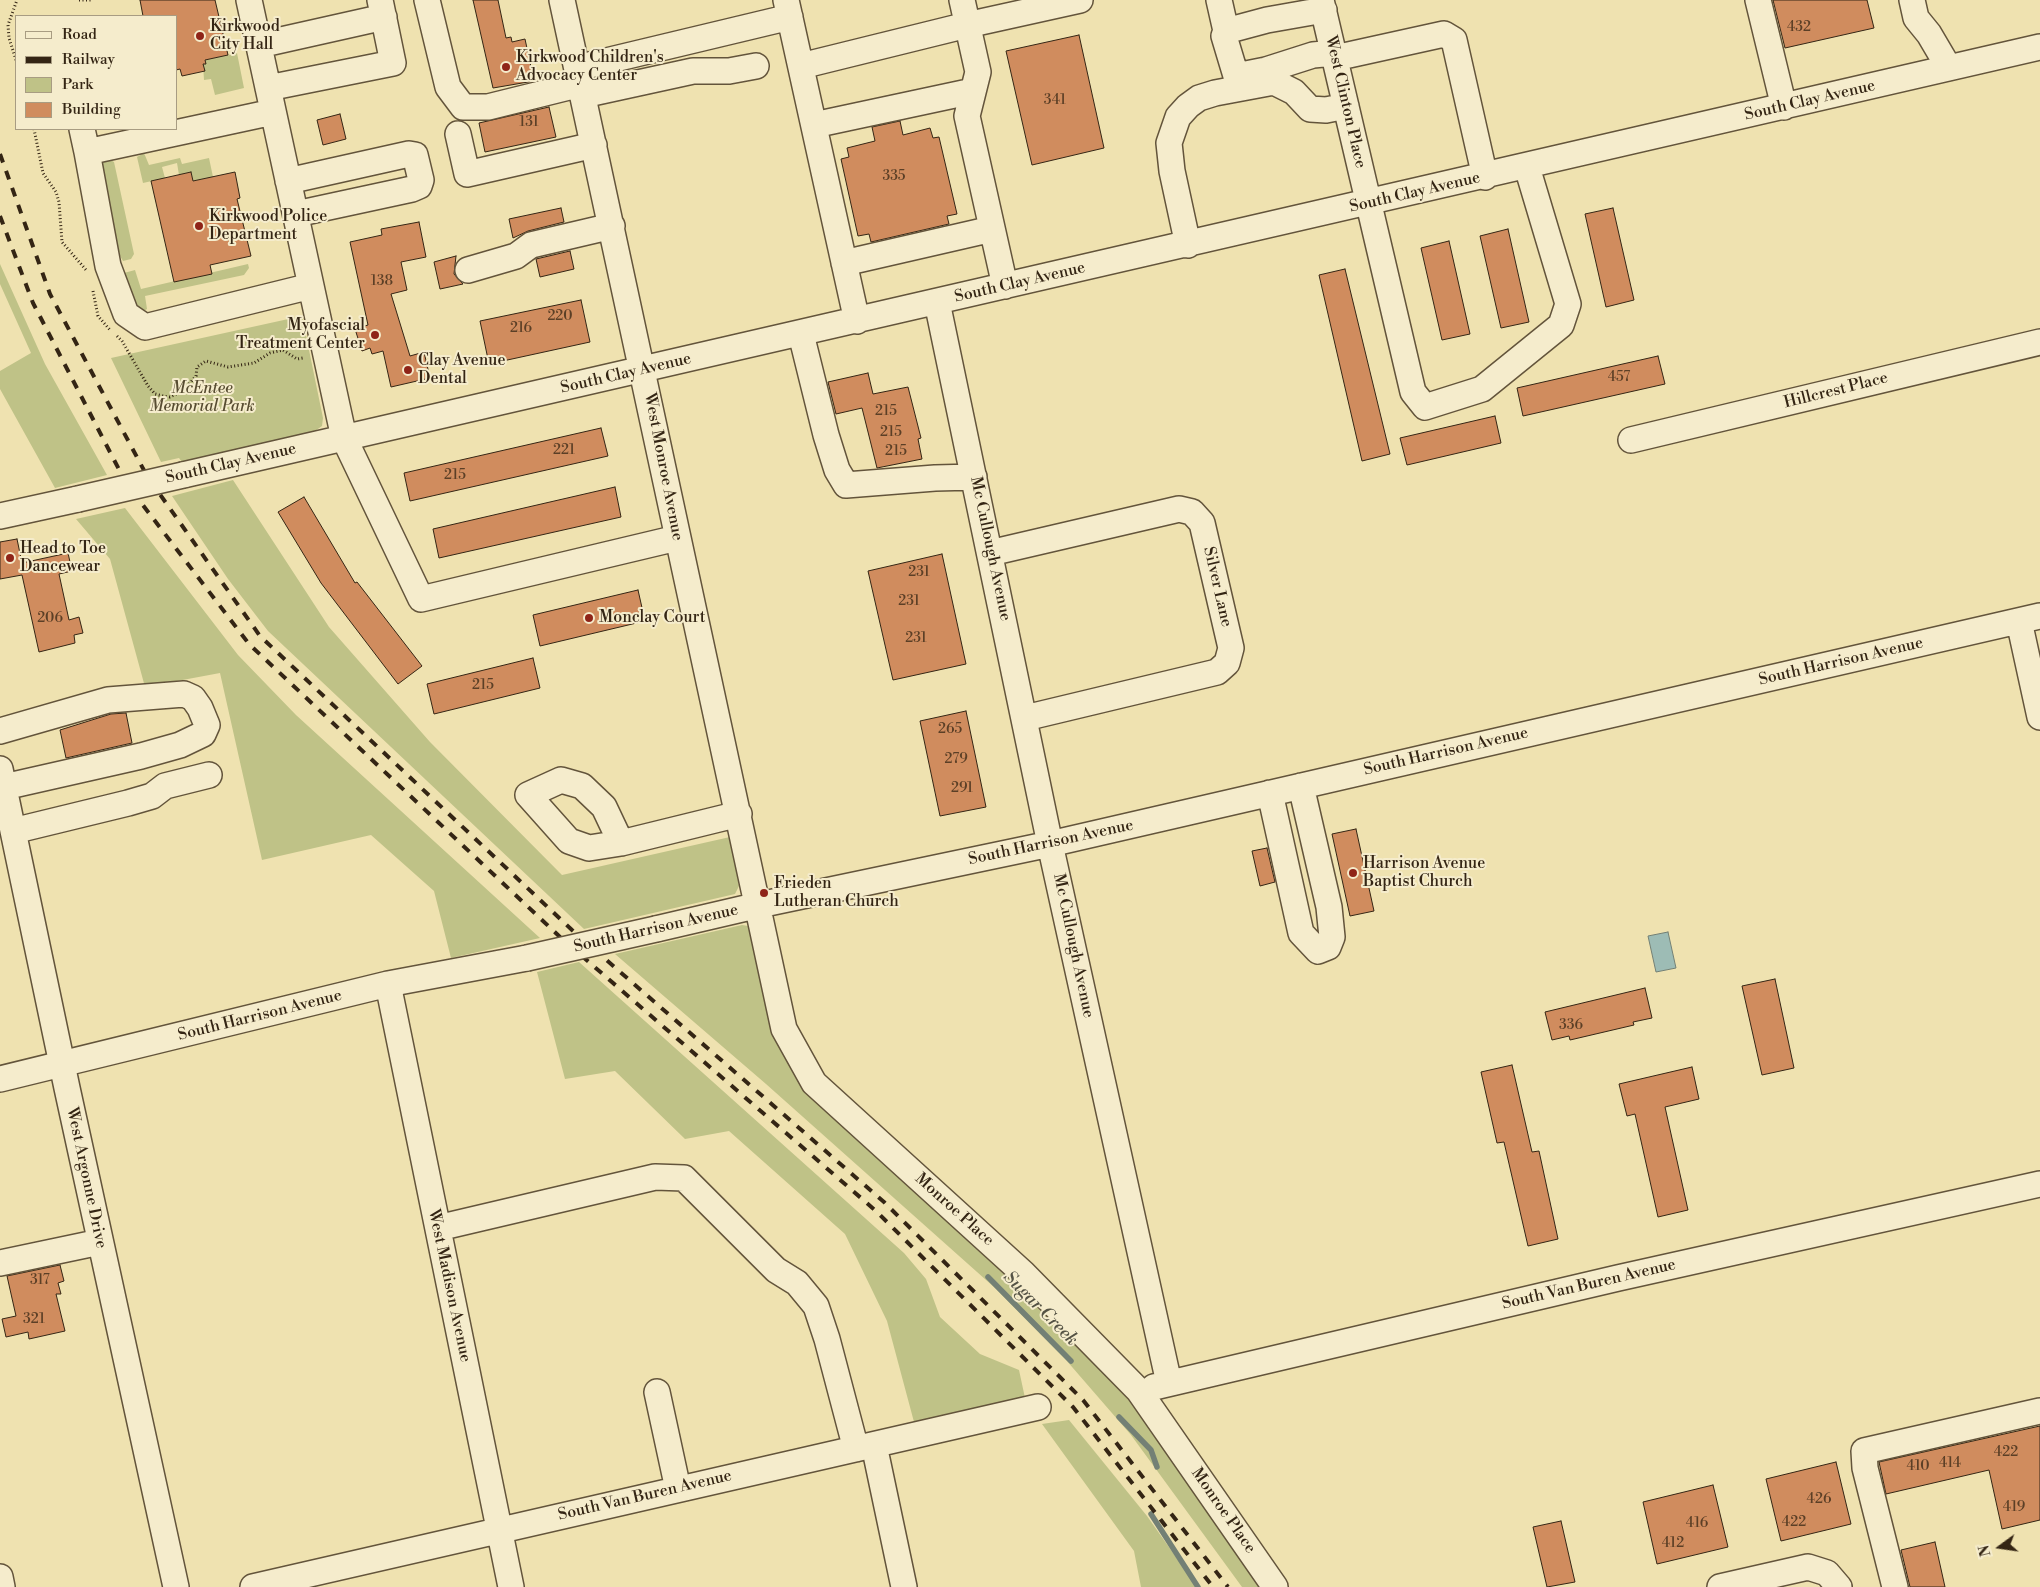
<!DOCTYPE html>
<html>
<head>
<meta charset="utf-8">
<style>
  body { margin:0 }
  #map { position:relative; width:2040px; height:1587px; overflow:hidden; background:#efe2b0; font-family:"Libre Bodoni",serif }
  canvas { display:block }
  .legend { position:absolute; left:15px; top:15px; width:162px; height:115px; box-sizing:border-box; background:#f5eccc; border:1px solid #a89c82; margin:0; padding:6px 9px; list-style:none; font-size:15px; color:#342514 }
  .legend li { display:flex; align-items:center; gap:10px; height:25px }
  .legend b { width:25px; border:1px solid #a89c82 }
  .north { position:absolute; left:1975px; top:1522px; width:50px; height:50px; -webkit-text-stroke:4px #f5eccc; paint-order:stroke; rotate:256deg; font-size:14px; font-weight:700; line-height:20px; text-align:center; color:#342514 }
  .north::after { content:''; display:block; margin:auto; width:18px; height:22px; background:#342514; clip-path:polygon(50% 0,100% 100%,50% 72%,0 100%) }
</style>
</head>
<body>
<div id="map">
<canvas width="2040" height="1587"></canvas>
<ul class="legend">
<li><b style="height:6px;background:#f5eccc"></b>Road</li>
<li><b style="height:6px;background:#342514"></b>Railway</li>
<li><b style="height:14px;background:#bfc287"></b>Park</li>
<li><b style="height:14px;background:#d08c5e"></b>Building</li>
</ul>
<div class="north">N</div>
</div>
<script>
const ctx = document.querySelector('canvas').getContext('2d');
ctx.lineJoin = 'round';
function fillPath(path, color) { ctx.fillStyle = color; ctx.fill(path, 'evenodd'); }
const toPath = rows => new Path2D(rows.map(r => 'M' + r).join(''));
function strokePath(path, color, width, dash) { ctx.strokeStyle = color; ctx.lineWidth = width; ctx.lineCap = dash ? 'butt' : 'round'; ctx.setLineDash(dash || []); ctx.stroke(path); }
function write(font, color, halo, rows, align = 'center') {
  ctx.font = font + ' "Libre Bodoni",serif'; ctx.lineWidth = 4; ctx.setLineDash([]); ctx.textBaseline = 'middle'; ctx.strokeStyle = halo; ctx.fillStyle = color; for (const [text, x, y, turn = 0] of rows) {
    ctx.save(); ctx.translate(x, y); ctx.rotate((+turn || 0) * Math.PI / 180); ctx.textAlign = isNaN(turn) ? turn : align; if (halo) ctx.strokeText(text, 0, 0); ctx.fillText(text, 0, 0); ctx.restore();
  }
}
fillPath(toPath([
  [237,53,244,88,215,95,211,79,204,80,203,64,206,63,205,60],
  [144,153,149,165,180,158,182,164,209,158,213,177,193,181,191,172,179,175,177,163,162,167,165,178,143,183,137,157],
  [109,159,114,162,134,254,131,259,123,261,120,256,100,165,102,161],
  [0,264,45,364,107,475,55,488,0,389,0,371,31,353,0,284],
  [248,264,249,268,244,275,145,296,147,309,144,311,140,310,129,295,124,273,135,270,141,289],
  [302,316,323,418,322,426,315,431,184,465,179,458,161,462,111,358],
  [233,480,329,627,430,742,562,875,730,837,739,886,735,894,584,929,268,631,228,579,172,496],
  [125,508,238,655,296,715,540,938,451,958,434,891,371,835,262,860,220,673,145,687,110,559,76,519],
  [742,925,748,926,751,931,778,1043,799,1078,1041,1306,1137,1409,1261,1587,1242,1587,1131,1435,1066,1360,995,1288,766,1084,615,954],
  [579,962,904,1253,926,1279,940,1317,980,1354,1019,1370,1025,1398,914,1422,887,1321,845,1234,729,1131,685,1139,615,1071,565,1079,537,972],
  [1069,1420,1147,1516,1197,1587,1141,1587,1134,1551,1042,1424]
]), '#bfc287');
const water = toPath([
  [1668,932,1676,968,1656,972,1648,936,1668,932]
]);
fillPath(water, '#9dbcb5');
strokePath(water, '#738075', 1);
strokePath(toPath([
  [988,1277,1071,1361],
  [1119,1417,1151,1450,1157,1467],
  [1151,1514,1198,1587]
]), '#738075', 5.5);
const building = toPath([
  [140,0,215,0,228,55,205,60,206,64,203,64,205,71,182,76,180,69,176,70,176,16,143,16,140,0],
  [473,0,498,0,506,38,511,37,512,42,525,39,534,81,493,88,473,0],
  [1773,0,1867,0,1874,28,1785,48,1773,0],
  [1079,35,1104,148,1032,165,1006,51,1079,35],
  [549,107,556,137,485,152,479,123,549,107],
  [340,114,346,139,323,145,317,120,340,114],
  [900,121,903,135,930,128,933,138,939,137,957,214,947,216,949,224,871,242,869,234,858,236,841,159,849,157,847,148,875,141,872,127,900,121],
  [191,172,193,181,235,172,240,198,237,199,251,256,210,265,212,274,174,282,151,181,191,172],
  [561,208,564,222,528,231,513,238,509,219,561,208],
  [1613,208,1634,300,1606,307,1585,214,1613,208],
  [419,222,426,257,401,262,407,290,391,294,410,356,424,352,430,378,391,387,383,351,372,354,370,348,362,351,355,329,368,325,350,242,382,235,381,229,419,222],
  [1508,229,1529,322,1501,328,1480,236,1508,229],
  [1449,241,1470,334,1442,340,1421,248,1449,241],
  [570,251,574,269,540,277,536,259,570,251],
  [456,256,454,274,463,284,440,289,434,262,456,256],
  [1345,269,1390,454,1362,461,1319,275,1345,269],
  [581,300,590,342,489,364,480,321,581,300],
  [1658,356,1665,384,1523,416,1517,388,1658,356],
  [868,373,873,394,908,387,921,438,918,439,922,459,877,468,862,408,836,414,828,382,868,373],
  [1495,416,1501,443,1407,465,1400,438,1495,416],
  [601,428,608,456,410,501,404,473,601,428],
  [615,487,621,517,439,558,433,529,615,487],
  [304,497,355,583,357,582,422,666,398,684,321,583,278,512,304,497],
  [17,539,22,563,68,553,72,571,59,574,69,620,79,617,83,633,74,635,75,643,39,652,22,575,0,579,0,542,17,539],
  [942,554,966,664,893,680,868,571,942,554],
  [638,590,645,621,540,646,533,615,638,590],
  [533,658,540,688,434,714,427,684,533,658],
  [966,711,986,807,940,816,920,721,966,711],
  [126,713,132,743,66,758,60,730,111,714,126,713],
  [1356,829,1374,911,1350,916,1332,834,1356,829],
  [1267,848,1275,882,1260,886,1252,851,1267,848],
  [1775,979,1794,1068,1762,1075,1742,986,1775,979],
  [1645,988,1652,1018,1633,1022,1634,1025,1570,1040,1569,1036,1552,1040,1545,1012,1645,988],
  [1512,1065,1532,1152,1539,1151,1558,1239,1528,1246,1504,1142,1497,1143,1481,1072,1512,1065],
  [1692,1067,1699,1099,1665,1107,1688,1210,1658,1217,1635,1114,1627,1116,1619,1084,1692,1067],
  [60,1265,64,1281,58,1283,61,1294,56,1294,65,1331,29,1339,28,1332,6,1337,2,1319,16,1316,7,1276,60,1265],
  [2040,1426,2040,1520,2002,1529,1989,1470,1886,1494,1879,1462,2040,1426],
  [1836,1462,1851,1524,1781,1541,1766,1479,1836,1462],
  [1713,1485,1728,1547,1657,1564,1643,1502,1713,1485],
  [1561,1521,1575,1582,1547,1587,1533,1527,1561,1521],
  [1935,1542,1945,1587,1910,1587,1901,1550,1935,1542]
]);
fillPath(building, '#d08c5e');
strokePath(building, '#342514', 1);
const minor = toPath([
  [249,0,344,438,421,599,677,538],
  [427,0,448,87,463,107,488,107,581,84],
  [562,0,784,1029,814,1083,1023,1273,1139,1391,1275,1587],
  [786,0,857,321],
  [962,0,978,72,967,116,1005,286],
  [1219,0,1226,31],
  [1321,0,1413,392,1425,407,1482,389,1561,325,1568,304,1527,167],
  [1758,0,1784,107],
  [1912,0,1916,18,1929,34,1949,68],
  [1324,10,1267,20,1226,31,1224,36,1236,76,1266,70,1313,55,1334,53],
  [259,45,384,17],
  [1335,58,1444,34,1454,40,1485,177],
  [801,66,967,25,1080,0],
  [577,68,790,17],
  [268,88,393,63,380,0],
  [583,95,693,71,729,71,756,66],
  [273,112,87,152,108,266,126,314,145,327,311,286],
  [814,125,973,91],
  [82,129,87,152],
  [458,134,467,174,594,145],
  [288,181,409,154,415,155,421,180,419,186,412,189,296,214],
  [1188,245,1172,171,1169,143,1178,117,1188,106,1199,98,1215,93,1274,82,1294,92,1310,109,1326,110,1346,106],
  [844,263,992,229],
  [468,270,516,256,531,245,612,226],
  [937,302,1050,844,1169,1383],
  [801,334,826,435,837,470,846,485,935,478,974,477],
  [1631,440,2040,342],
  [183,475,2040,47],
  [0,516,78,499],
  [990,553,1179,509,1192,512,1202,523,1231,648,1227,663,1217,672,1025,718],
  [2019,621,2040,717],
  [0,731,108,700,184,694,193,698,200,708,207,725,203,734,180,745,141,756,4,787],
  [0,769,67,1088,176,1587],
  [1270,793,1301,933,1318,951,1328,947,1332,937,1329,907,1301,786],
  [13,831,128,803,152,796,165,786,209,775],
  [621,843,604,807,582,786,561,780,528,795,569,841,589,848,621,843,739,814],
  [656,929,759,905,1050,844,2040,616],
  [388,984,511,1587],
  [0,1079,388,984,527,958],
  [438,1228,655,1177,684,1178,776,1270,797,1283,816,1306,827,1339,856,1449],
  [0,1263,100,1242],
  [1154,1387,1618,1278,2040,1184],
  [657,1392,678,1489],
  [874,1445,904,1587],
  [0,1577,2,1587],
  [253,1587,1038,1407],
  [1720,1587,1808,1567,1827,1573,1839,1587],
  [1895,1587,1865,1468,1864,1451,2040,1411]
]);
strokePath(minor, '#63543b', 28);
strokePath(toPath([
  [79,0,93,0],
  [16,60,9,38,8,25,17,0],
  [34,129,43,173,56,192,59,202,62,242,87,271],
  [93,291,98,316,110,330],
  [117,336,122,341,148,386,155,394,163,396,170,397,184,390,196,376,197,367,206,361,228,367,254,363,270,353,283,350,297,359,303,358]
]), '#342514', 3, [1, 2.5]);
strokePath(minor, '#f5eccc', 25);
strokePath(toPath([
  [0,154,50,294,147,476,260,636,572,930,884,1202,1083,1400,1228,1587],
  [0,216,33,303,126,483,249,644,560,937,876,1211,1073,1407,1213,1587]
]), '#342514', 4, [9, 9]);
const minorBridge = toPath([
  [78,499,183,475],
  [527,958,656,929]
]);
strokePath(minorBridge, '#63543b', 28, []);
strokePath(minorBridge, '#f5eccc', 25);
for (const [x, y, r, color] of [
  [200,36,5,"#8f2418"],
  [506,67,5,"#8f2418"],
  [199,226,5,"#8f2418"],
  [375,335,5,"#8f2418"],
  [408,370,5,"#8f2418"],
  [10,558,5,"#8f2418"],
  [589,618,5,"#8f2418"],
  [1353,873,5,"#8f2418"],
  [764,893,5,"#8f2418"]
]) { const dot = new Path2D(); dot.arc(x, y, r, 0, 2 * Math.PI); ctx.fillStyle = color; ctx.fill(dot); strokePath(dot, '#f5eccc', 2); }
write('14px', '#5b3f26', null, [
  ["432",1799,28],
  ["341",1055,101],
  ["131",529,123],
  ["335",894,177],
  ["138",382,282],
  ["220",560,317],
  ["216",521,329],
  ["457",1619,378],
  ["215",886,412],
  ["215",891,433],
  ["221",564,451],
  ["215",896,452],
  ["215",455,476],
  ["231",919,573],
  ["231",909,602],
  ["206",50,619],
  ["231",916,639],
  ["215",483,686],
  ["265",950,730],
  ["279",956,760],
  ["291",962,789],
  ["336",1571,1026],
  ["317",40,1281],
  ["321",34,1320],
  ["422",2006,1453],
  ["414",1950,1464],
  ["410",1918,1467],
  ["426",1819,1500],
  ["419",2014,1508],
  ["422",1794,1523],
  ["416",1697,1524],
  ["412",1673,1544]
]);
write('16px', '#342514', '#f5eccc', [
  ["Kirkwood",210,27],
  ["City Hall",210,45],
  ["Kirkwood Children's",516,58],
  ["Advocacy Center",516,76],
  ["Kirkwood Police",209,217],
  ["Department",209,235],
  ["Myofascial",365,326,"right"],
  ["Treatment Center",365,344,"right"],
  ["Clay Avenue",418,361],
  ["Dental",418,379],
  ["Head to Toe",20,549],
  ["Dancewear",20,567],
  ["Monclay Court",599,618],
  ["Harrison Avenue",1363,864],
  ["Baptist Church",1363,882],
  ["Frieden",774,884],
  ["Lutheran Church",774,902]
], 'left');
write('16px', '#342514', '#f5eccc', [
  ["South Clay Avenue",1810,101,-13],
  ["West Clinton Place",1345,102,77],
  ["South Clay Avenue",1415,193,-13],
  ["South Clay Avenue",1020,283,-13],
  ["South Clay Avenue",626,374,-13],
  ["Hillcrest Place",1836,391,-14],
  ["South Clay Avenue",231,464,-13],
  ["West Monroe Avenue",663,467,79],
  ["Mc Cullough Avenue",990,549,78],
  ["Silver Lane",1217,587,77],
  ["South Harrison Avenue",1841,662,-13],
  ["South Harrison Avenue",1446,752,-13],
  ["South Harrison Avenue",1051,843,-12],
  ["South Harrison Avenue",656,929,-13],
  ["Mc Cullough Avenue",1073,946,78],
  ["South Harrison Avenue",260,1016,-14],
  ["West Argonne Drive",86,1178,78],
  ["Monroe Place",954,1210,42],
  ["South Van Buren Avenue",1589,1285,-13],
  ["West Madison Avenue",449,1286,78],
  ["South Van Buren Avenue",645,1496,-13],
  ["Monroe Place",1223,1511,55]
]);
write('italic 16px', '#574c31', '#f5eccc', [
  ["McEntee",202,389],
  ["Memorial Park",202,407]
]);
write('italic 18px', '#545244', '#f5eccc', [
  ["Sugar Creek",1040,1309,45]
]);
</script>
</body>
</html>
